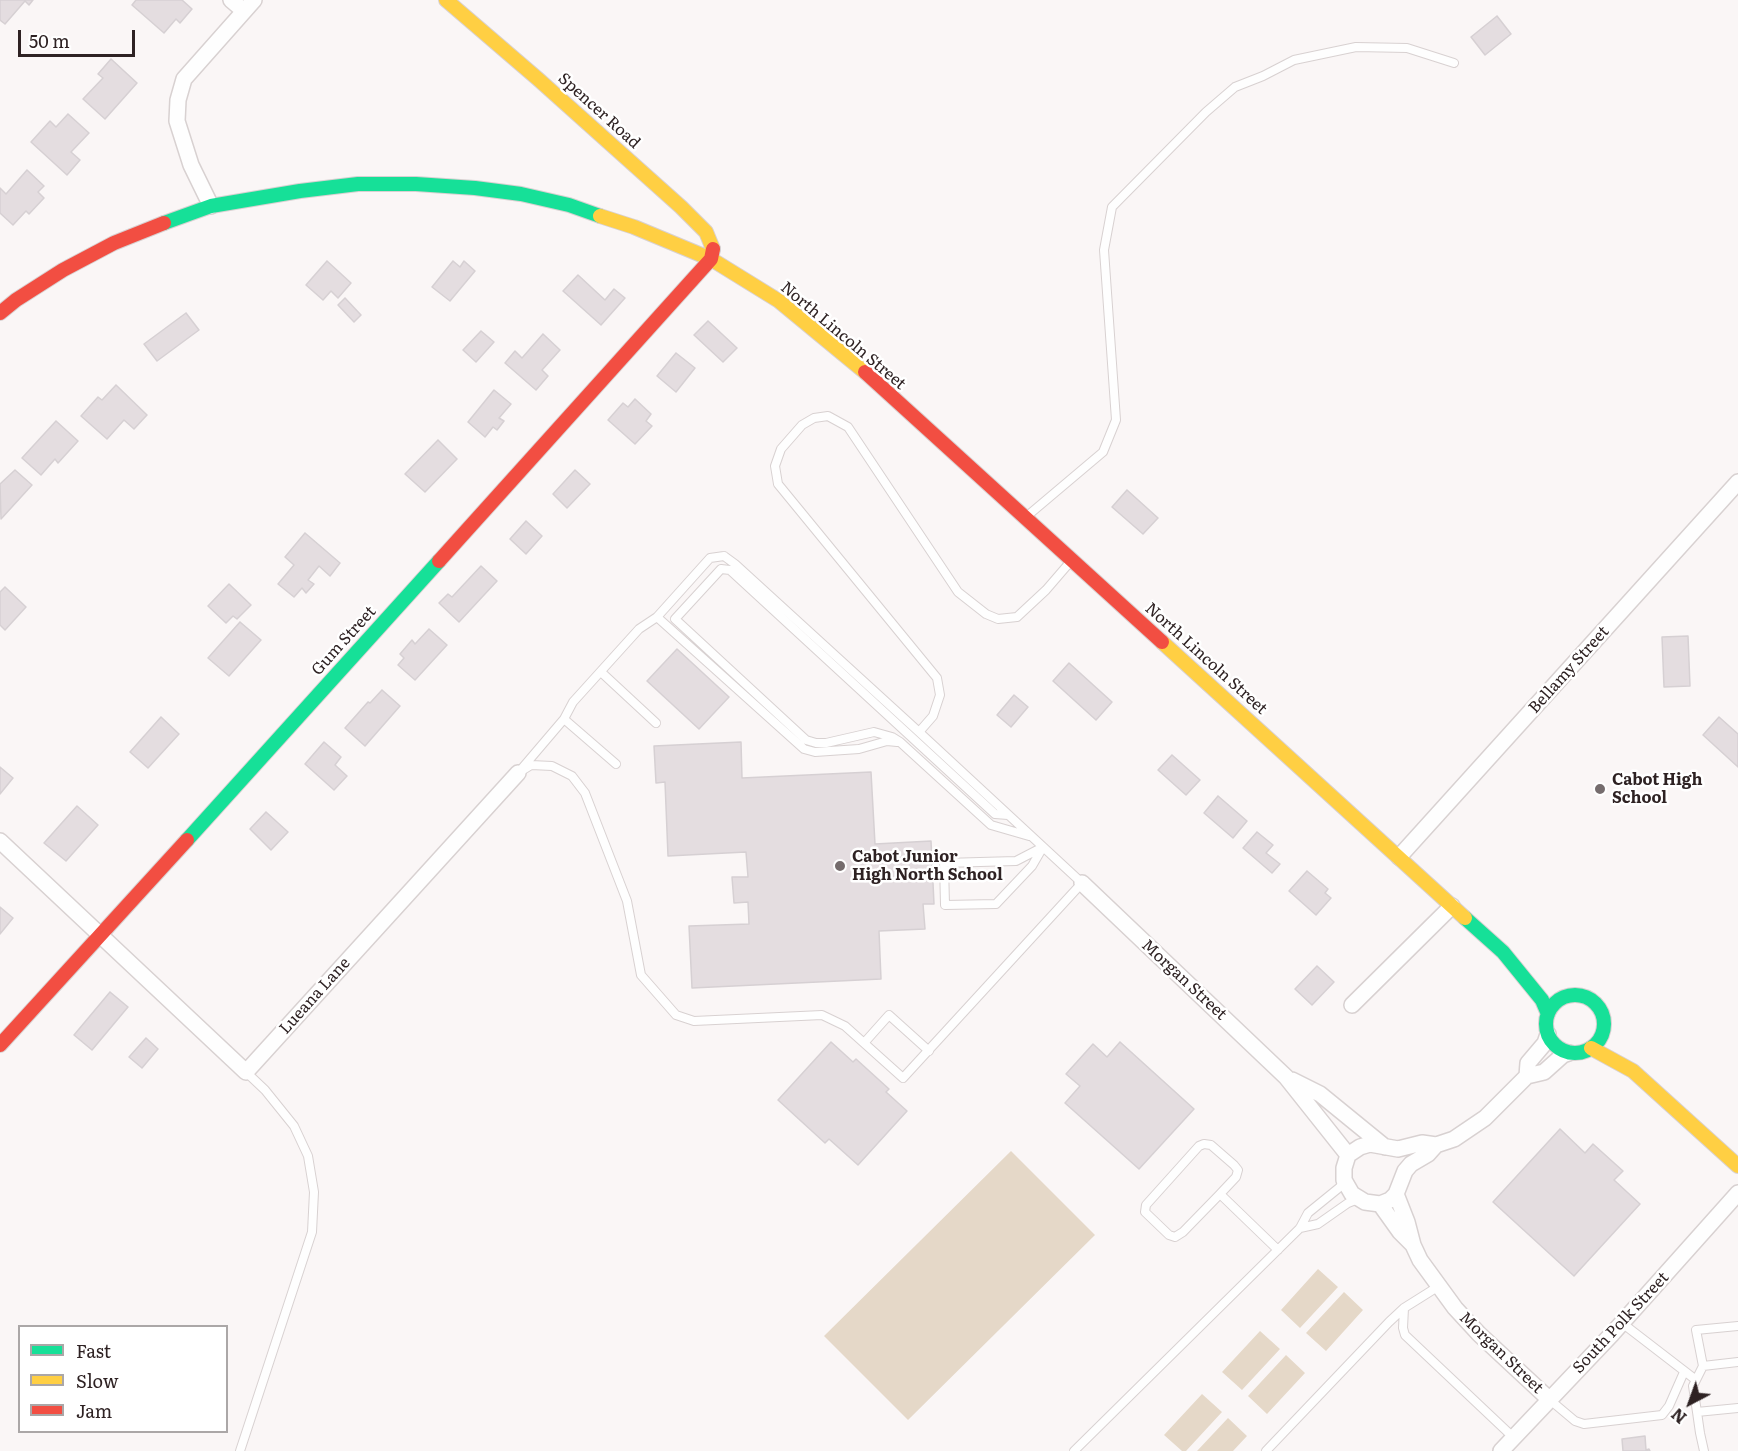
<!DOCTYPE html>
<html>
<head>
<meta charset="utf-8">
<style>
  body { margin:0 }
  #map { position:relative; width:1738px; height:1451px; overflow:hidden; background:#faf6f6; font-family:Literata,serif }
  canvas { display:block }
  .legend { position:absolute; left:18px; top:1325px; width:210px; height:108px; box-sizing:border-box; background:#fff; border:2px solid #aba7a7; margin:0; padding:8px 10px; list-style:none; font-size:18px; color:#2e2223 }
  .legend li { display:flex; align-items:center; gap:12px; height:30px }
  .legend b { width:30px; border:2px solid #aba7a7 }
  .north { position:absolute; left:1660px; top:1373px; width:60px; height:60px; -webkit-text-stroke:4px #fff; paint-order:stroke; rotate:221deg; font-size:16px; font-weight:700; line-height:24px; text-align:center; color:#2e2223 }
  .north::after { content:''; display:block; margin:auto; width:21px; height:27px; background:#2e2223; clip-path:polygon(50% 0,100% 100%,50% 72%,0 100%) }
  .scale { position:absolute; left:18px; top:30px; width:117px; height:27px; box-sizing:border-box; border:3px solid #2e2223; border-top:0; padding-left:8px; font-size:18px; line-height:21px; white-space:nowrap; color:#2e2223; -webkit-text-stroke:4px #fff; paint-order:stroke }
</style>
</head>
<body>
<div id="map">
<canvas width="1738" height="1451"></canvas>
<ul class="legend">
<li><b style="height:8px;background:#16e098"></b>Fast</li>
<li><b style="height:8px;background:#ffcf43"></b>Slow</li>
<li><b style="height:8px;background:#f24e42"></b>Jam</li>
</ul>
<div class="north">N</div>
<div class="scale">50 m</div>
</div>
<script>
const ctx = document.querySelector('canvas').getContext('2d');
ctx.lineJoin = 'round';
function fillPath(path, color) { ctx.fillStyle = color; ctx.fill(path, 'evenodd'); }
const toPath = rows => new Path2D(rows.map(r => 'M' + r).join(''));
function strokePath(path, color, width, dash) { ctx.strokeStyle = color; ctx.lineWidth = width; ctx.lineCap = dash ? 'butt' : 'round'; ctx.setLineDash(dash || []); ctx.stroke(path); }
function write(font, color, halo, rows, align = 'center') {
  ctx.font = font + ' Literata,serif'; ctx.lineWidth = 5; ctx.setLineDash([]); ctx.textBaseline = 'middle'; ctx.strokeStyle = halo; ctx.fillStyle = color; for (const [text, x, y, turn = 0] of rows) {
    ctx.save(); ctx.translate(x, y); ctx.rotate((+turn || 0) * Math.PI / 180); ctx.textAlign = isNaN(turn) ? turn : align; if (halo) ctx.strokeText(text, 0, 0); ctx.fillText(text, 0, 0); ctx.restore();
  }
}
fillPath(toPath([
  [1011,1151,1095,1235,908,1420,824,1336],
  [1318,1269,1338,1287,1300,1328,1281,1310],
  [1344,1292,1363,1310,1326,1351,1306,1333],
  [1260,1331,1280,1349,1242,1390,1222,1372],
  [1286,1355,1305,1373,1267,1414,1248,1396],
  [1202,1394,1222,1412,1186,1451,1182,1451,1164,1435],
  [1228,1418,1247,1436,1233,1451,1197,1451]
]), '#e5d8c8');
const building = toPath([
  [0,0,33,0,29,5,25,1,5,24,0,20,0,0],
  [136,0,182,0,192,9,180,23,176,19,164,33,132,5,136,0],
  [1497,16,1511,34,1485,55,1471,37,1497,16],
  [111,59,137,83,105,119,83,99,103,78,98,74,111,59],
  [68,114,89,133,71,152,80,160,67,175,31,142,50,121,56,127,68,114],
  [27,170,44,186,38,192,44,198,29,214,26,211,13,225,0,213,0,188,6,194,27,170],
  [327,261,351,283,338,298,331,291,323,300,306,285,327,261],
  [453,261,460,267,464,261,475,271,450,301,432,287,453,261],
  [578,275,605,300,614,289,625,298,601,325,563,291,578,275],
  [345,298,361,315,354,322,338,305,345,298],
  [186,313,199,330,157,361,144,344,186,313],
  [708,321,737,348,723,362,694,335,708,321],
  [481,331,494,342,476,362,463,350,481,331],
  [543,334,560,350,542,370,548,376,536,390,505,363,515,351,522,358,543,334],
  [676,353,695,368,676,392,657,376,676,353],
  [116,385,147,415,134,429,124,420,107,439,81,416,98,397,102,400,116,385],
  [494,390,511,404,499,418,504,421,497,430,493,427,485,437,468,422,494,390],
  [635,399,651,414,646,421,652,426,635,444,608,420,623,403,628,407,635,399],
  [56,421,78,441,58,463,55,459,41,475,22,458,56,421],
  [438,440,457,459,425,492,405,474,438,440],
  [15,470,32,485,1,519,0,484,15,470],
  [575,470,590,484,567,508,553,494,575,470],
  [1127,490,1158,518,1143,534,1112,507,1127,490],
  [526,521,542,536,526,554,510,539,526,521],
  [305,533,340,563,330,576,319,566,308,580,314,584,306,593,302,588,294,597,278,584,294,565,285,557,305,533],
  [481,566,497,581,459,622,439,603,448,594,452,597,481,566],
  [229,584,251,605,237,619,233,616,226,623,208,606,229,584],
  [5,587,26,607,5,630,0,625,0,592,5,587],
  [240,622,261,640,229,676,208,658,240,622],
  [429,629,447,645,415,680,398,665,404,658,400,654,412,640,415,644,429,629],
  [1688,636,1690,686,1664,687,1662,637,1688,636],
  [677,649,729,697,699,729,647,681,677,649],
  [1069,663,1112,702,1096,720,1053,681,1069,663],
  [382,690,400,706,365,746,345,728,368,702,370,703,382,690],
  [1014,695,1028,707,1011,727,997,715,1014,695],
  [161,717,179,734,148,768,130,752,161,717],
  [1719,717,1738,734,1738,767,1703,735,1719,717],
  [324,742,341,757,335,765,347,776,334,790,305,764,324,742],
  [741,742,742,778,871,772,875,844,931,841,934,904,923,904,925,929,879,931,881,979,692,988,689,926,749,924,748,902,734,903,732,877,748,877,746,852,668,856,665,782,656,783,654,746,741,742],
  [1172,755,1200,780,1186,795,1158,770,1172,755],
  [0,767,13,778,0,794,0,767],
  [1218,796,1247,821,1233,838,1204,813,1218,796],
  [77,806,98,825,66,861,44,843,77,806],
  [266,812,288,832,271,850,250,829,266,812],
  [1257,832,1273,845,1266,853,1280,864,1272,873,1243,848,1257,832],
  [1307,871,1328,889,1325,893,1331,898,1316,915,1289,891,1307,871],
  [0,907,13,918,0,934,0,907],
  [1317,966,1334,982,1312,1005,1295,989,1317,966],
  [110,992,128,1007,92,1050,74,1035,110,992],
  [146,1038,158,1049,142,1068,129,1057,146,1038],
  [831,1042,853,1062,856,1059,889,1089,886,1092,907,1111,858,1165,829,1139,825,1143,778,1100,831,1042],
  [1120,1042,1194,1109,1139,1169,1065,1103,1080,1086,1066,1074,1093,1044,1107,1057,1120,1042],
  [1560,1129,1585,1153,1593,1144,1623,1171,1614,1180,1640,1204,1574,1276,1493,1202,1560,1129],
  [1645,1436,1646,1450,1649,1449,1650,1451,1623,1451,1622,1439,1645,1436]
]);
fillPath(building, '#e4dde0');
strokePath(building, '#d6d0d3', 1.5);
const lane = toPath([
  [1026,517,1103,452,1116,420,1104,250,1112,207,1206,112,1235,87,1263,76,1294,60,1356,47,1407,48,1454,63],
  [724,556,735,564,919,732,1082,883,903,1078,845,1026,822,1015,694,1021,676,1015,641,975,627,901,585,793,572,776,552,766,531,765,518,773,564,719,573,702,639,629,657,617,710,558,724,556],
  [657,617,804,749,815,752,859,749,887,741,897,742],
  [601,672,656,723],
  [564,719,616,764],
  [919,732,933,716,940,695,937,678,778,484,775,466,781,449,802,425,814,418,828,416,848,427,958,592,986,614,998,619,1017,617,1046,590,1071,561],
  [1008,815,995,814,730,570,721,569,675,619,806,740,816,743,826,743,874,732,892,737,900,742,991,825,1029,836],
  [1043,847,1032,866,996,904,945,905,944,863,1016,861,1043,847],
  [864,1043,889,1015,929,1051],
  [1220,1194,1183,1232,1175,1237,1169,1235,1145,1212,1146,1205,1199,1146,1204,1144,1211,1145,1234,1165,1238,1170,1236,1177,1220,1194,1278,1250],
  [1300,1228,1318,1224,1348,1203,1358,1199],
  [1404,1308,1403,1328,1405,1335,1514,1438],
  [1622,1323,1696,1380],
  [1703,1366,1738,1362],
  [1550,1400,1575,1421,1584,1424,1662,1415,1669,1406,1684,1372],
  [1697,1412,1693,1386,1703,1366,1696,1330,1738,1326],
  [240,1451,312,1232,314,1192,308,1156,294,1126,265,1090,246,1072],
  [1074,1451,1300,1228,1308,1213,1340,1187,1344,1180],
  [1266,1451,1389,1322,1404,1308,1439,1286],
  [1704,1451,1700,1433,1697,1412,1738,1408]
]);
const street = toPath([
  [231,0,244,11],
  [211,206,191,165,177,121,178,100,184,79,254,0],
  [0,841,246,1072,518,773],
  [1399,857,1738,482],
  [1082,883,1286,1077,1348,1155],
  [1352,1005,1452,906],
  [1527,1076,1528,1063,1545,1043,1548,1034],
  [1292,1080,1320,1094,1385,1147],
  [1348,1155,1344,1168,1344,1180,1352,1194,1365,1202,1380,1204,1400,1232,1413,1245,1420,1260,1455,1308,1479,1334,1550,1400],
  [1348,1155,1360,1147,1370,1144,1398,1149,1422,1143,1436,1145],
  [1396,1194,1407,1222,1413,1245],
  [1380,1204,1390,1200,1396,1194,1405,1171,1411,1164,1428,1154,1436,1145,1454,1139,1485,1118,1527,1076,1544,1072,1563,1055,1569,1053],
  [1501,1451,1612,1334,1738,1193]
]);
const fast = toPath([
  [164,223,211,206,300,191,358,184,416,184,475,188,521,194,569,205,600,216],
  [187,840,439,561],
  [1465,918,1503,952,1542,1000,1548,1014],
  '1546 1024a29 29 0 1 1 58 0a29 29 0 1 1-58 0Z'
]);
const slow = toPath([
  [446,0,538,79,681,207,706,232,713,249],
  [600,216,634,227,711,259,779,301,865,372],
  [1162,642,1465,918],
  [1591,1048,1633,1071,1738,1166]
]);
const jam = toPath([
  [0,313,16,300,63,270,114,243,164,223],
  [865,372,1162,642],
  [439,561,711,259,713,249],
  [0,1045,187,840]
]);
strokePath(lane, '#d8d1d1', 10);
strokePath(street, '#d8d1d1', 18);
strokePath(fast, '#d8d1d1', 16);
strokePath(slow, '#d8d1d1', 16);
strokePath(jam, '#d8d1d1', 16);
strokePath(lane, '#fefefe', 8);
strokePath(street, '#fefefe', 15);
strokePath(fast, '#16e098', 14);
strokePath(slow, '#ffcf43', 14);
strokePath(jam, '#f24e42', 14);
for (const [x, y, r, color] of [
  [1600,789,6,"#756c6d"],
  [840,866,6,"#756c6d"]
]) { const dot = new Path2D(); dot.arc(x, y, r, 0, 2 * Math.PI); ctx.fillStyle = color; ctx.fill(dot); strokePath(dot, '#fff', 2); }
write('16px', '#2e2223', '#fff', [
  ["Spencer Road",599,111,42],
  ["North Lincoln Street",843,336,40],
  ["Gum Street",344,641,-48],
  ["North Lincoln Street",1206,659,42],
  ["Bellamy Street",1569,670,-48],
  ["Morgan Street",1184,980,43],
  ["Lueana Lane",315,996,-48],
  ["South Polk Street",1621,1323,-47],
  ["Morgan Street",1501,1353,44]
]);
write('bold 16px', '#2e2223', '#fff', [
  ["Cabot High",1612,780],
  ["School",1612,798],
  ["Cabot Junior",852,857],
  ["High North School",852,875]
], 'left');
</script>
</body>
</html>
